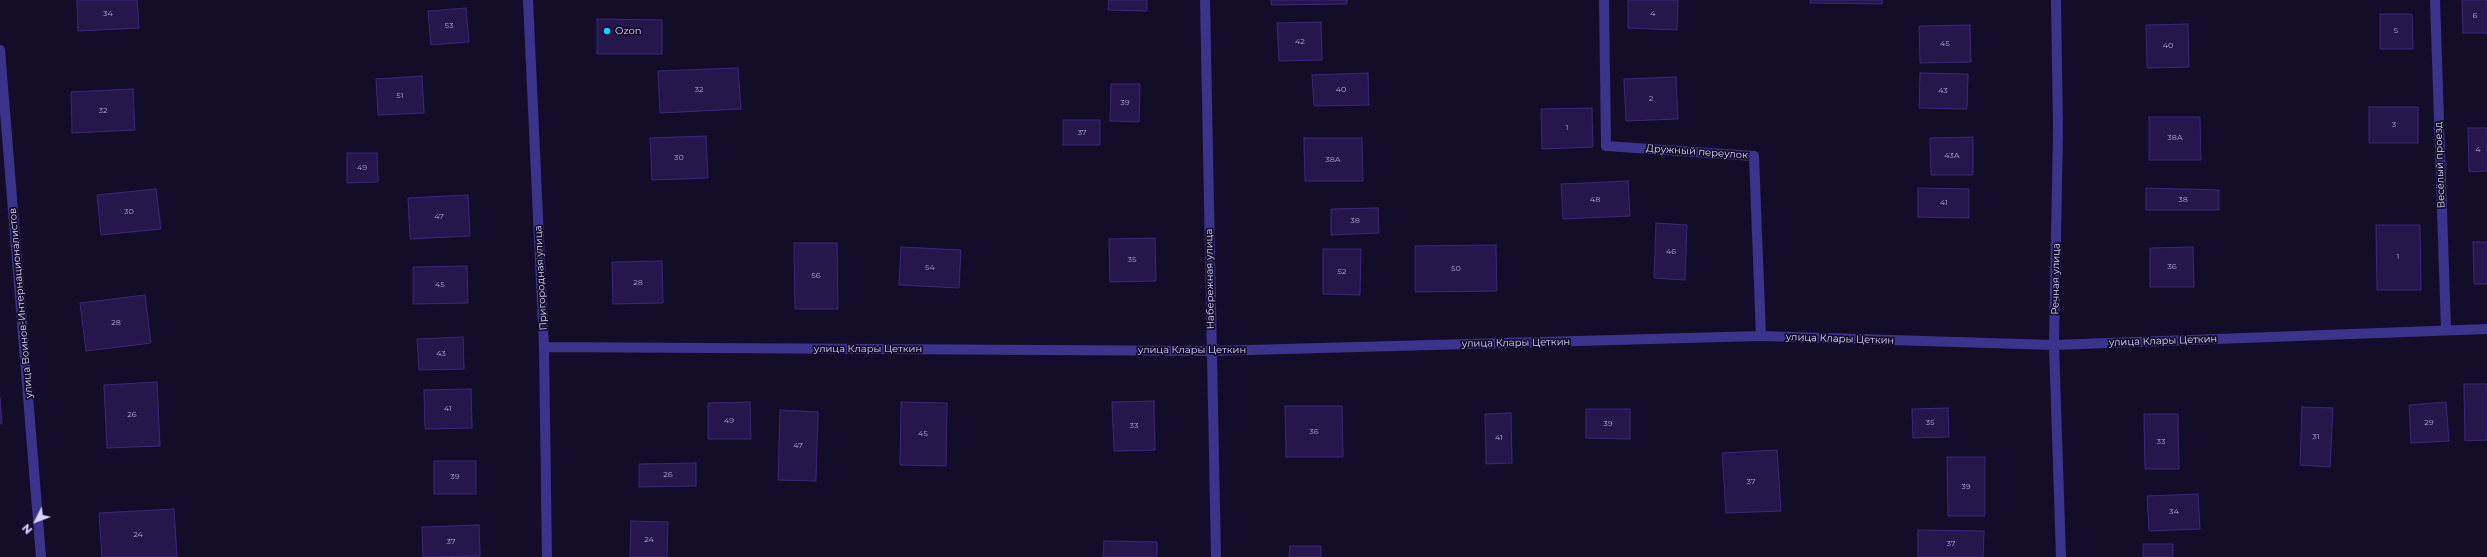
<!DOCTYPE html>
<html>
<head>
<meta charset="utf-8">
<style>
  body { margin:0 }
  #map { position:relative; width:2487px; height:557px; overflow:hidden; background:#130d29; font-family:Montserrat,sans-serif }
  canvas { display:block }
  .north { position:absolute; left:16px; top:501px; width:40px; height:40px; -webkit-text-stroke:3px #130d29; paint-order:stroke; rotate:228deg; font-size:11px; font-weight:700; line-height:16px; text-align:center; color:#dcd5ff }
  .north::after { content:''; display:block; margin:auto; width:14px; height:18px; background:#dcd5ff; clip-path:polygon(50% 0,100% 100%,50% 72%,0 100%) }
</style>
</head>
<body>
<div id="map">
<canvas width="2487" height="557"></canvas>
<div class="north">N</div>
</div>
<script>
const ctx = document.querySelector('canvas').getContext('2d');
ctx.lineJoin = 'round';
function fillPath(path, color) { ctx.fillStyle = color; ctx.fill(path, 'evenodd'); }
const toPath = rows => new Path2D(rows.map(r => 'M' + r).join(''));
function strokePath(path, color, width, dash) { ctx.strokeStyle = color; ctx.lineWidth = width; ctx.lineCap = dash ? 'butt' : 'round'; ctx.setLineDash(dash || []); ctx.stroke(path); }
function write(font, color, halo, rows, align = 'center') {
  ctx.font = font + ' Montserrat,sans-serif'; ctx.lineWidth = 3.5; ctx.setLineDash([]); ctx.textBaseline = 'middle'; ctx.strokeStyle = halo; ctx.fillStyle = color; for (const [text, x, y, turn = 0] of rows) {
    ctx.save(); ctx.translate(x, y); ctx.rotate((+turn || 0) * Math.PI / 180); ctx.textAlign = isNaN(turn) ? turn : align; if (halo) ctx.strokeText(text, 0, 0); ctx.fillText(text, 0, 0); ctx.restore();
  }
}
const building = toPath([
  [77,0,137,0,139,28,78,31,77,0],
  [1109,0,1147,0,1147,11,1108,10,1109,0],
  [1271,0,1347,0,1347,4,1271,5,1271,0],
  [1628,0,1678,0,1677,30,1628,28,1628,0],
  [1810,0,1882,0,1882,4,1810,3,1810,0],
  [2462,0,2487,0,2487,33,2463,33,2462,0],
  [466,8,469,42,431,45,428,11,466,8],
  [2380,14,2412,14,2413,49,2380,49,2380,14],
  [597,19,662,20,662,54,597,54,597,19],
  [1321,22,1322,60,1279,61,1277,23,1321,22],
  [2188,24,2189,67,2147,68,2146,25,2188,24],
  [1970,25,1971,62,1920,63,1919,26,1970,25],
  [738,68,741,109,660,113,658,71,738,68],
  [1368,73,1369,105,1314,106,1312,75,1368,73],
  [1920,73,1968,74,1967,109,1919,108,1920,73],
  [422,76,424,113,378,115,376,79,422,76],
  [1676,77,1678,119,1626,121,1624,79,1676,77],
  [1111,84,1140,84,1139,122,1110,121,1111,84],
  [133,89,135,130,72,133,71,92,133,89],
  [2369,107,2418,107,2418,143,2369,143,2369,107],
  [1592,108,1593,147,1542,149,1541,109,1592,108],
  [2149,117,2200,117,2201,160,2149,160,2149,117],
  [1063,120,1100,120,1100,145,1063,145,1063,120],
  [2468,128,2487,128,2487,171,2469,172,2468,128],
  [706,136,708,178,652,180,650,138,706,136],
  [1973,137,1973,175,1931,175,1930,138,1973,137],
  [1304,138,1362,138,1363,181,1305,181,1304,138],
  [347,153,377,153,378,182,347,183,347,153],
  [1628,181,1630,216,1563,219,1561,184,1628,181],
  [1918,188,1969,189,1969,218,1918,217,1918,188],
  [2146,188,2219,190,2219,210,2146,210,2146,188],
  [156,189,161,229,101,235,97,195,156,189],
  [468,195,470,236,410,239,408,198,468,195],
  [1378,208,1379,233,1331,235,1331,209,1378,208],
  [1656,223,1687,225,1685,280,1654,278,1656,223],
  [2376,225,2420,225,2421,290,2377,290,2376,225],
  [1155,238,1156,281,1110,282,1109,239,1155,238],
  [2473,242,2487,242,2487,284,2474,284,2473,242],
  [794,243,837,243,838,309,795,309,794,243],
  [1496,245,1497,291,1415,292,1415,246,1496,245],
  [901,247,961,250,959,288,899,285,901,247],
  [2193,247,2194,287,2150,287,2150,248,2193,247],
  [1323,249,1361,249,1360,295,1323,294,1323,249],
  [662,261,663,303,613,304,612,262,662,261],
  [467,266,468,303,413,304,413,267,467,266],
  [145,295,151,343,86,351,80,303,145,295],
  [463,337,464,369,419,370,417,339,463,337],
  [157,382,160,446,107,448,104,385,157,382],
  [2464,384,2487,384,2487,440,2465,441,2464,384],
  [471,389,472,428,425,429,424,390,471,389],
  [0,398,2,424,0,424,0,398],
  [1154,401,1155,450,1114,451,1112,402,1154,401],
  [750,402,751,439,708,439,708,403,750,402],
  [901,402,947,403,946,466,900,465,901,402],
  [2446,402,2449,441,2411,443,2409,405,2446,402],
  [1285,406,1342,406,1343,457,1286,457,1285,406],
  [2302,407,2333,408,2330,467,2300,465,2302,407],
  [1948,408,1949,437,1913,438,1912,409,1948,408],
  [1586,409,1630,409,1630,439,1586,438,1586,409],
  [780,410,818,412,816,481,778,480,780,410],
  [1511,413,1512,463,1486,464,1485,414,1511,413],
  [2144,414,2178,414,2179,469,2145,469,2144,414],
  [1777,450,1781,511,1726,513,1722,453,1777,450],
  [1947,457,1985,457,1985,516,1948,516,1947,457],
  [434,461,476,461,476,494,434,494,434,461],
  [696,463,696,486,639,487,639,464,696,463],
  [2198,494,2200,529,2149,531,2147,496,2198,494],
  [174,509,177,557,102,557,99,513,174,509],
  [631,521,668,522,667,557,630,557,631,521],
  [479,525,480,556,423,557,422,527,479,525],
  [1918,530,1984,531,1983,557,1918,557,1918,530],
  [1104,541,1157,542,1157,557,1103,557,1104,541],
  [2143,544,2173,544,2173,557,2143,557,2143,544],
  [1290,546,1321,546,1321,557,1289,557,1290,546]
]);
fillPath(building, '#25174c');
strokePath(building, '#3c277a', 1);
strokePath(toPath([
  [528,0,544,347,547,557],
  [1205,0,1216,557],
  [1604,0,1606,146,1754,156,1761,336],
  [2056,0,2058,129,2054,345,2061,557],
  [2435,0,2446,329],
  [0,50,41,557],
  [544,347,1211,351,1761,336,2054,345,2487,329]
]), '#3c348c', 10);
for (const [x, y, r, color] of [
  [607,31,4,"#01d8ff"]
]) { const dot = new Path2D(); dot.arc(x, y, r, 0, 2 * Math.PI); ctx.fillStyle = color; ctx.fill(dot); strokePath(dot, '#130d29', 1.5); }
write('8px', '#aea6d2', null, [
  ["34",108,14],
  ["4",1653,14],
  ["6",2475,16],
  ["53",449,26],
  ["5",2396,31],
  ["42",1300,42],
  ["45",1945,44],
  ["40",2168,46],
  ["32",699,90],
  ["40",1341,90],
  ["43",1943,91],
  ["51",400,96],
  ["2",1651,99],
  ["39",1125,103],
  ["32",103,111],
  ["3",2394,125],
  ["1",1567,128],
  ["37",1082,133],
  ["38А",2175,138],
  ["4",2478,150],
  ["43А",1952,156],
  ["30",679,158],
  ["38А",1333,160],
  ["49",362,168],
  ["48",1595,200],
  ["38",2183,200],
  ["41",1944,203],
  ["30",129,212],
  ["47",439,217],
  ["38",1355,221],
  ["46",1671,252],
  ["1",2398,257],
  ["35",1132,260],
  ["36",2172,267],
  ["54",930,268],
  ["50",1456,269],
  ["52",1342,272],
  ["56",816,276],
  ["28",638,283],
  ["45",440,285],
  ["28",116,323],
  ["43",441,354],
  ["41",448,409],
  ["26",132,415],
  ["49",729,421],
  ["35",1930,423],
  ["29",2429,423],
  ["39",1608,424],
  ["33",1134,426],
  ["36",1314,432],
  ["45",923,434],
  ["31",2316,437],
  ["41",1499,438],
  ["33",2161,442],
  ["47",798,446],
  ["26",668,475],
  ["39",455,477],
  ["37",1751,482],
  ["39",1966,487],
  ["34",2174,512],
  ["24",138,535],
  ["24",649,540],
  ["37",451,542],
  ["37",1951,544]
]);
write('10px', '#dcd5ff', '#130d29', [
  ["Ozon",615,31]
], 'left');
write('10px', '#dcd5ff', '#130d29', [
  ["Дружный переулок",1697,152,4],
  ["Весёлый проезд",2440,165,-92],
  ["Пригородная улица",541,278,-93],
  ["Набережная улица",1210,279,-91],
  ["Речная улица",2056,279,-89],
  ["улица Воинов-Интернационалистов",21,303,-95],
  ["улица Клары Цеткин",1840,339,2],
  ["улица Клары Цеткин",2163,341,-2],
  ["улица Клары Цеткин",1516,343,-1],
  ["улица Клары Цеткин",868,349],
  ["улица Клары Цеткин",1192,350]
]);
</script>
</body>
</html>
